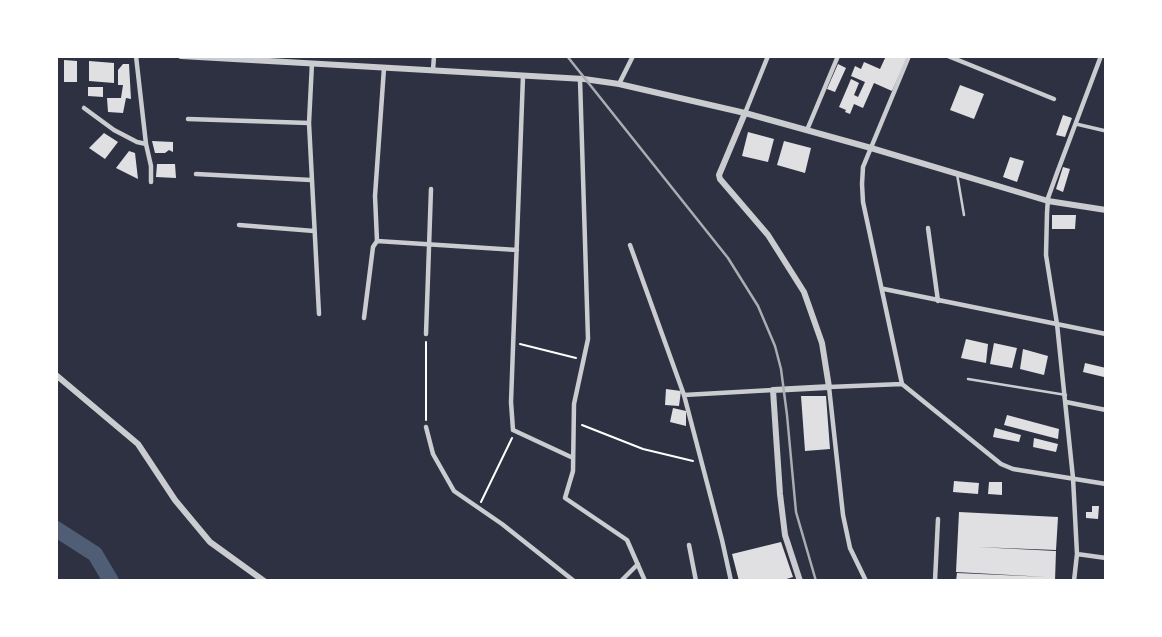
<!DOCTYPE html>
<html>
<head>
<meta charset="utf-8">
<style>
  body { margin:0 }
  #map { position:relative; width:1162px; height:637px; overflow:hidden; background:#2d3142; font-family:Signika,sans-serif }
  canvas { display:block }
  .frame { position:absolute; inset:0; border:58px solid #fff; pointer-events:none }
</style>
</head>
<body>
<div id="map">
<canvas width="1162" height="637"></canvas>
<div class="frame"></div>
</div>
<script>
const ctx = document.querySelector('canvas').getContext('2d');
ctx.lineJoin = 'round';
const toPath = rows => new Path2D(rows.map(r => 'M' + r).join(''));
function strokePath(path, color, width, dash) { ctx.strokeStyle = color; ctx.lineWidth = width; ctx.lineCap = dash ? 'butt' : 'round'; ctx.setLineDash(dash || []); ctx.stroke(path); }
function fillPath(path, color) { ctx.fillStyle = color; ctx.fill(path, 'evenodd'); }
strokePath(toPath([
  [56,529,95,554,111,581]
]), '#4f5d75', 16);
fillPath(toPath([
  [886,56,908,56,892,91,874,83,863,108,854,104,850,114,845,112,846,110,839,107,851,79,859,83,854,95,858,97,865,82,851,76,855,66,861,69,864,62,880,69],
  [64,60,77,61,77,82,64,82],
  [89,61,114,63,114,83,89,81],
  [123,64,129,64,131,99,126,98,123,113,108,112,107,98,121,98,123,85,118,85,118,70],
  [838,64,846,68,835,92,827,89],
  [960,85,984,94,974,119,950,110],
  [88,87,103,87,103,97,88,96],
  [1063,115,1072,118,1065,137,1056,135],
  [748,132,774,139,768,162,742,156],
  [104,133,118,142,105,159,89,148],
  [152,141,173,142,173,152,169,150,165,153,155,153],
  [784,141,811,148,805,173,777,165],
  [129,151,135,153,138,179,116,168],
  [1010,157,1024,161,1017,182,1003,177],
  [157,164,175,164,176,178,156,177],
  [1063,167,1070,169,1063,192,1056,189],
  [1052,215,1076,215,1075,229,1052,229],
  [966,339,988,344,986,363,961,358],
  [994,343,1017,348,1012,368,990,364],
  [1023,349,1048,356,1044,375,1020,369],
  [1085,363,1106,368,1104,377,1083,372],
  [666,389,681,391,679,406,665,405],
  [801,396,826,396,830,449,805,451],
  [673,408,686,411,686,426,670,422],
  [1007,415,1059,429,1058,439,1004,425],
  [995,428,1021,435,1019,442,993,437],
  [1034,438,1058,444,1056,452,1033,447],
  [954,481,979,483,978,494,953,492],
  [989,482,1002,482,1002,495,988,494],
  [1092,506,1099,506,1098,519,1086,518,1086,512,1092,512],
  [959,512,1058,517,1056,550,977,547,1056,551,1055,581,956,581,957,573,1047,577,956,572],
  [781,542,793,577,780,581,739,581,732,554]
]), '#e0e0e3');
strokePath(toPath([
  [520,344,576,358],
  [426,420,426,342],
  [582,425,643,449,693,461],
  [481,502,512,438]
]), '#fff', 2);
strokePath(toPath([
  [957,174,964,215],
  [968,379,1066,395]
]), '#caccd0', 2.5);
strokePath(toPath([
  [1076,124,1106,131]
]), '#caccd0', 3.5);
strokePath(toPath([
  [909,56,863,167,862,184,863,202,902,384,1001,464,1013,469,1106,484],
  [948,56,1054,99],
  [312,63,309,123,319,314],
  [433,70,434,56],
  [523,76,511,402,513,430,571,457],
  [580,79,588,339,574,404,573,471,565,498,627,540,645,581],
  [619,84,633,56],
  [84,108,114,130,137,142,146,144,136,56],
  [745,113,768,56],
  [188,119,309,123],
  [807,130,838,56],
  [146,144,151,166,151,182],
  [196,174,311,180],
  [239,225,314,231],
  [928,228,938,301],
  [377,241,517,250],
  [630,245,684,395,722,540,731,581],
  [884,289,1106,334],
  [364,318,373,247,377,241,375,196,384,68],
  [426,334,431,189],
  [684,395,773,390],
  [1066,402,1106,410],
  [426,427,433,454,454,491,502,524,574,581],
  [689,545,696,581],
  [1077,554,1106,558],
  [621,581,638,564],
  [866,581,850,548,843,515,829,387,902,384],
  [935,581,938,519],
  [1074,581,1077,554,1073,478,1057,324,1046,255,1047,213,1048,198,1057,173,1101,56]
]), '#caccd0', 4.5);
strokePath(toPath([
  [181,56,584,79,619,84,745,113,871,148,1048,201,1106,210],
  [745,113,719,175,720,179,768,235,804,292,822,343,829,387,773,390,780,494,785,535,800,581],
  [56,375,138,444,175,500,210,542,264,581]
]), '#caccd0', 6);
strokePath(toPath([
  [567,56,728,258,758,306,775,346,781,369,787,415,796,512,816,581]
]), '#abadb3', 2.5);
</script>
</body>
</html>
